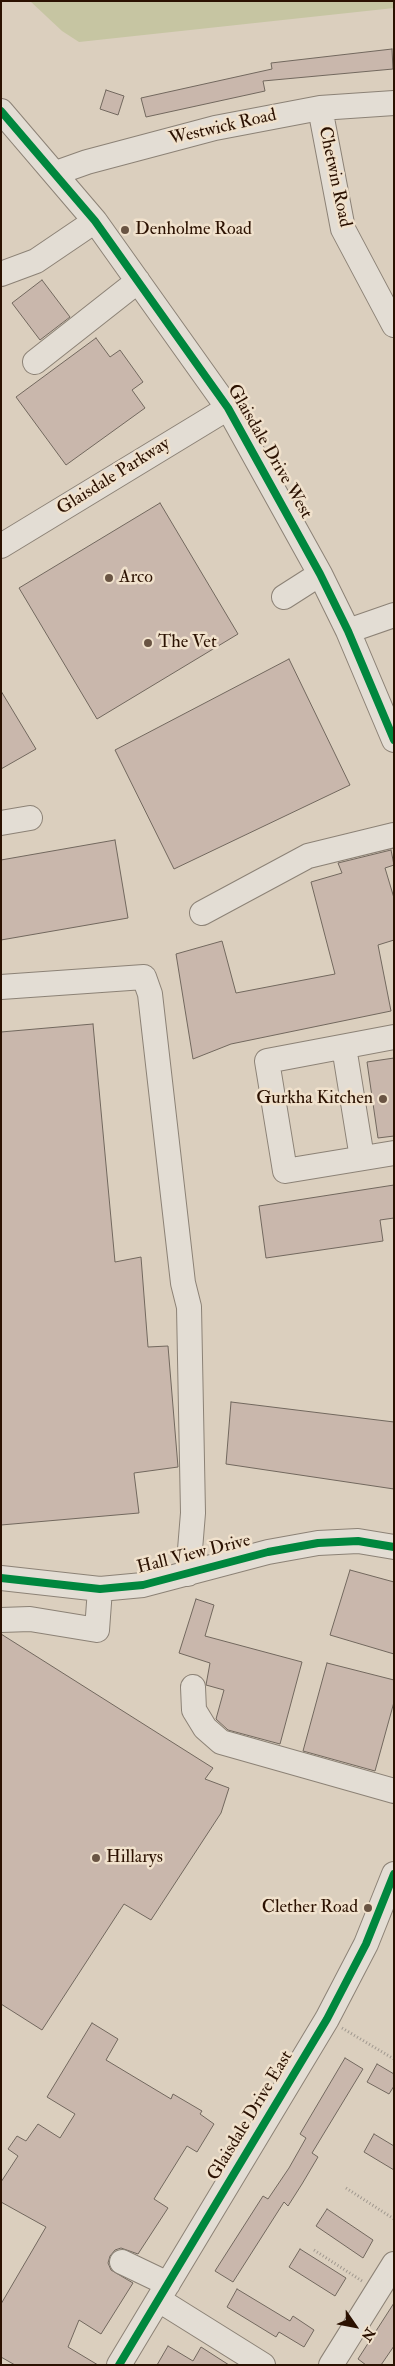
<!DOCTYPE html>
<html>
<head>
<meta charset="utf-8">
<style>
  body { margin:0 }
  #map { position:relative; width:395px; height:2366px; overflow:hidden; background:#dbcfbe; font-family:"IM FELL Double Pica",serif }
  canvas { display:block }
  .frame { position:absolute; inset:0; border:2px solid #2b1101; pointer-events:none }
  .north { position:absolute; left:330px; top:2301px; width:50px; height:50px; -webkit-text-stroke:4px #f0e1cc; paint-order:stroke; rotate:123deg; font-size:14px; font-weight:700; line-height:20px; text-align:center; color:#2b1101 }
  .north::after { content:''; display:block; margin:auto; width:18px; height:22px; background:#2b1101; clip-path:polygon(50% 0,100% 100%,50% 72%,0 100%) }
</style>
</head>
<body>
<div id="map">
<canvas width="395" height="2366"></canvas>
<div class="frame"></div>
<div class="north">N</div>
</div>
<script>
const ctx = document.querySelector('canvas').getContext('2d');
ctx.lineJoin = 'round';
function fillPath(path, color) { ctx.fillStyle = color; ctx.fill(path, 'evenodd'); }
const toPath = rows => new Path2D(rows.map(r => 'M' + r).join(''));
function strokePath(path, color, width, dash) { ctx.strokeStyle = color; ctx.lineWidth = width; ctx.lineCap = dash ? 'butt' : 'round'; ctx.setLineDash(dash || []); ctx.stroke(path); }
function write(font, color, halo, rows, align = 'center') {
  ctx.font = font + ' "IM FELL Double Pica",serif'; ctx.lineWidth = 5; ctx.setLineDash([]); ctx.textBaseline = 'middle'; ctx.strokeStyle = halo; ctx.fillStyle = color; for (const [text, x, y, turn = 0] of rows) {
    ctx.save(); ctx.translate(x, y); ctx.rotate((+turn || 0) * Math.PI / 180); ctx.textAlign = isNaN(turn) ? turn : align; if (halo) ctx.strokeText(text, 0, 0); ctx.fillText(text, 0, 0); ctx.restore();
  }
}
fillPath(toPath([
  [30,1,394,1,394,8,79,42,62,31]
]), '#c6c5a2');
const building = toPath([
  [392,49,393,69,263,81,265,91,146,117,141,98,272,69,271,63,392,49],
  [106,90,124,96,118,115,100,109,106,90],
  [42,280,70,317,40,340,12,303,42,280],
  [96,338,110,357,120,350,143,382,132,390,145,408,66,465,16,397,96,338],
  [160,503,238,634,97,719,19,588,160,503],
  [289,659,350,785,174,869,115,750,289,659],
  [1,691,36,749,1,769,1,691],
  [115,840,128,918,1,940,1,860,115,840],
  [391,850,394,865,385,868,394,898,394,940,378,945,391,1011,231,1044,193,1059,176,954,222,941,236,993,335,974,311,882,342,873,338,863,391,850],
  [93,1024,115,1262,141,1257,148,1347,168,1346,178,1467,134,1473,139,1513,1,1525,1,1032,93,1024],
  [394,1058,394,1136,378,1138,367,1062,394,1058],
  [394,1185,394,1218,380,1220,383,1241,266,1258,259,1206,394,1185],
  [231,1402,394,1422,394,1489,226,1464,231,1402],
  [350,1570,394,1582,394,1654,330,1635,350,1570],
  [196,1599,214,1605,205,1636,302,1662,280,1744,228,1730,216,1719,224,1690,206,1685,210,1663,179,1653,196,1599],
  [1,1634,213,1768,205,1779,229,1788,221,1813,151,1920,124,1904,42,2030,1,2004,1,1634],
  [327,1663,394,1680,394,1702,375,1771,303,1751,327,1663],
  [92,2023,118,2039,106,2060,171,2099,173,2094,202,2111,200,2114,214,2124,197,2152,187,2146,154,2199,168,2208,138,2254,121,2248,115,2250,110,2256,108,2263,111,2270,133,2283,101,2334,79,2320,68,2347,98,2365,15,2365,1,2357,1,2304,46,2227,1,2202,1,2182,18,2156,8,2149,17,2136,26,2141,38,2124,60,2138,75,2114,47,2097,92,2023],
  [345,2058,363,2069,312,2153,318,2157,302,2184,288,2206,284,2202,233,2282,215,2271,263,2196,268,2199,289,2168,306,2138,300,2134,345,2058],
  [377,2064,394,2074,394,2086,389,2094,367,2082,377,2064],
  [374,2134,394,2146,394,2170,364,2152,374,2134],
  [327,2209,373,2240,363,2258,316,2226,327,2209],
  [300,2249,346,2278,335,2296,289,2267,300,2249],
  [237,2289,290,2321,293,2316,314,2330,304,2347,279,2332,276,2337,227,2307,237,2289],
  [394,2303,394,2346,381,2365,366,2365,358,2359,394,2303],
  [168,2346,193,2361,201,2347,229,2365,157,2365,168,2346]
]);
fillPath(building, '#c9b7ac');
strokePath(building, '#72685e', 1);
const minor = toPath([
  [320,108,343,229,394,325],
  [1,111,95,221,228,408,320,574,348,631,394,740],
  [56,173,87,162,215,128,320,108,394,103],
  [1,274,36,261,95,221],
  [35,362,138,281],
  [1,546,228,408],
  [284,597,320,574],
  [348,631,394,615],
  [1,823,30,818],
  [202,913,308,856,394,835],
  [1,987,144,977,150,994,183,1283,189,1307,193,1513,188,1574],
  [394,1037,267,1061,285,1171,394,1153],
  [344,1047,362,1158],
  [1,1578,100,1589,143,1585,268,1552,318,1543,358,1541,394,1547],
  [1,1620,30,1619,97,1630,100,1589],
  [193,1687,194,1710,205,1728,221,1742,394,1791],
  [122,2262,168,2284],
  [159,2300,263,2365],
  [119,2365,327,2019,366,1944,394,1874],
  [331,2365,394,2264]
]);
strokePath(minor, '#8c8276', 26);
strokePath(toPath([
  [342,2028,394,2059],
  [346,2188,394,2219],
  [314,2250,362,2281]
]), '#a0988f', 3, [1, 2.5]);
strokePath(minor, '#e3ddd4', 24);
strokePath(toPath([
  [1,111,95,221,228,408,320,574,348,631,394,740],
  [1,1578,100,1589,143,1585,268,1552,318,1543,358,1541,394,1547],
  [119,2365,327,2019,366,1944,394,1874]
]), '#00873e', 8);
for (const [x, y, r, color] of [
  [125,230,5,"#695443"],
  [109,578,5,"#695443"],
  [148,643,5,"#695443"],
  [383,1099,5,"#695443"],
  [96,1858,5,"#695443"],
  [368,1908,5,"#695443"]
]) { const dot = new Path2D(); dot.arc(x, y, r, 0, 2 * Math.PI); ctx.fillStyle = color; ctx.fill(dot); strokePath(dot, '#f0e1cc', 2); }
write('18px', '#2b1101', '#f0e1cc', [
  ["Westwick Road",223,128,-13],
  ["Chetwin Road",334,177,78],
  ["Glaisdale Drive West",269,452,60],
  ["Glaisdale Parkway",114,477,-32],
  ["Hall View Drive",194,1555,-14],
  ["Glaisdale Drive East",251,2116,-59]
]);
write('18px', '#2b1101', '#f0e1cc', [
  ["Denholme Road",135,230],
  ["Arco",119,578],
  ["The Vet",158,643],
  ["Gurkha Kitchen",373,1099,"right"],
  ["Hillarys",106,1858],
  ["Clether Road",358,1908,"right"]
], 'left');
</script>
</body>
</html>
